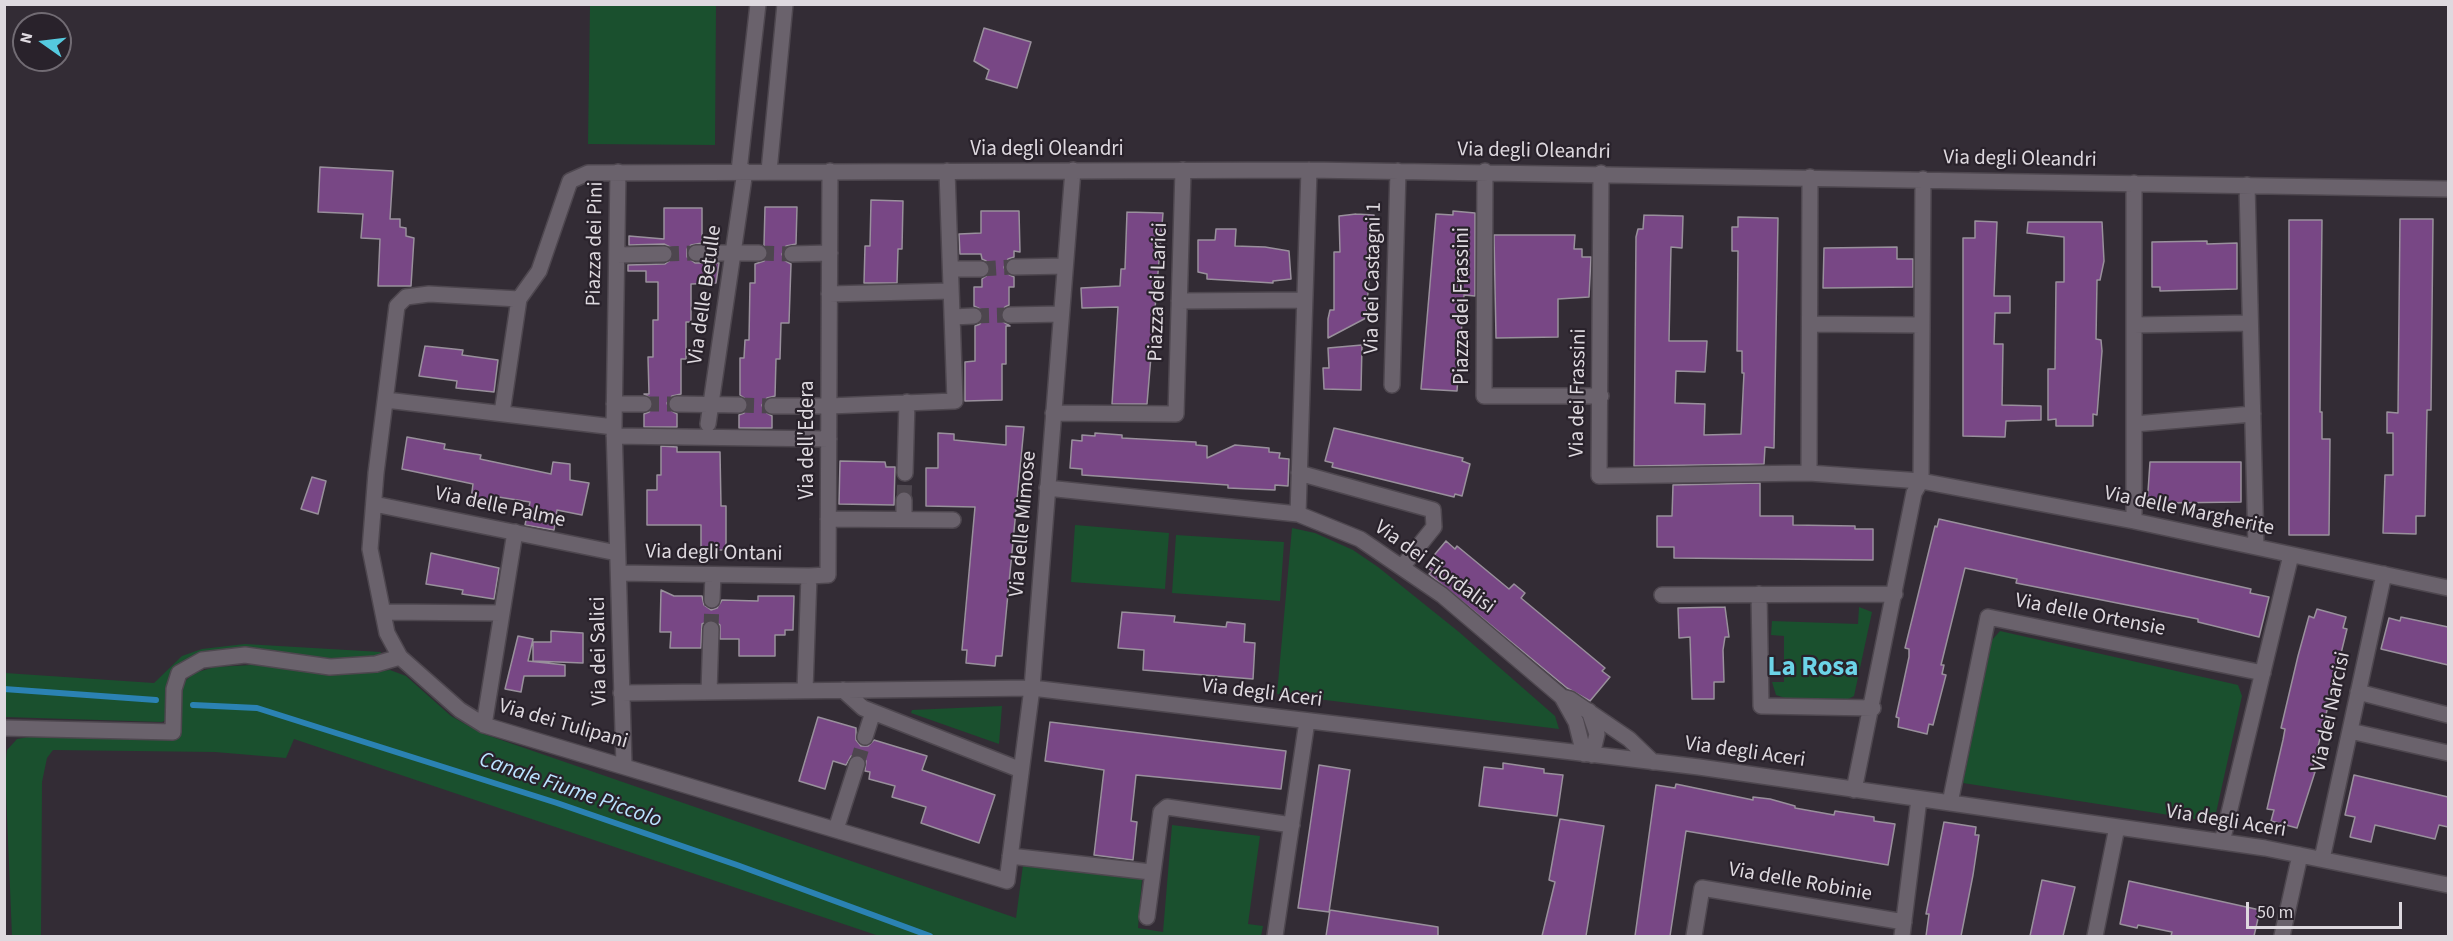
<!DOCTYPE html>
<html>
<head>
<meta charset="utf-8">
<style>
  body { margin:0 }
  #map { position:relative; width:2453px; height:941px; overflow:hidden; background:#332c35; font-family:"Source Sans 3",sans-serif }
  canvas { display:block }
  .frame { position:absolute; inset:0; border:6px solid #ded9df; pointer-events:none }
  .north { position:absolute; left:12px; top:12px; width:60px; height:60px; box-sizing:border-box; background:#29222b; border:2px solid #716b73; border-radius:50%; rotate:284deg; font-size:16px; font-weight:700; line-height:24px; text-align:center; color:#ded9df }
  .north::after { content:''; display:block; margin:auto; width:21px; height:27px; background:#55cadf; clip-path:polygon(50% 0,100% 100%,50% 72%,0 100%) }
  .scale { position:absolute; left:2246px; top:902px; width:156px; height:27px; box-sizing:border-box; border:3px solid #ded9df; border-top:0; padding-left:8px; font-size:18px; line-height:21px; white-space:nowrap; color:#ded9df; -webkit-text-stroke:4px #29222b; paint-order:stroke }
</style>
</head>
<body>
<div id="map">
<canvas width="2453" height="941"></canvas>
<div class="frame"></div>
<div class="north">N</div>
<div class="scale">50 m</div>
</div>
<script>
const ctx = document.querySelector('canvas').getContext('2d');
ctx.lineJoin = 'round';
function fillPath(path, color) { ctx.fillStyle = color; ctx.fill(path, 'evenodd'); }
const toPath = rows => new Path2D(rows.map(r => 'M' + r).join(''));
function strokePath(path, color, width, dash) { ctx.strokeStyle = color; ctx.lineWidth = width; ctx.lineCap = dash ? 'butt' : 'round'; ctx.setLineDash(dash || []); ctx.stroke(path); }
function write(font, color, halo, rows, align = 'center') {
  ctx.font = font + ' "Source Sans 3",sans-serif'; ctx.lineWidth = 4.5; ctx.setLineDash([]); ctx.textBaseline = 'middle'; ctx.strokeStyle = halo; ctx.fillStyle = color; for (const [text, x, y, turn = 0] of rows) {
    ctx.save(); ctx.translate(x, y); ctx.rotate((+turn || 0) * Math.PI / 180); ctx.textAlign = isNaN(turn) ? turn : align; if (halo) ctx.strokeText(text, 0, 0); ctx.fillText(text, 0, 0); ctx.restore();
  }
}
fillPath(toPath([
  [590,5,716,5,715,145,588,144],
  [1075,525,1169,533,1165,589,1071,582],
  [1292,528,1315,533,1353,550,1378,567,1459,632,1555,716,1559,729,1277,694],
  [1176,535,1284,542,1280,601,1172,593],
  [1859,607,1872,612,1854,696,1848,699,1785,698,1776,695,1772,682,1784,682,1784,636,1771,635,1772,621,1858,624],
  [2000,631,2238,685,2242,696,2214,822,1963,783,1992,640],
  [245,644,381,652,380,659,357,661,282,654,188,663,166,720,162,722,5,717,5,673,154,683,182,656,202,649],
  [252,665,372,672,390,670,406,676,451,716,481,733,1016,918,1023,865,1142,879,1138,928,1163,932,1172,825,1260,836,1248,924,1263,926,1261,936,879,936,294,739,286,758,215,752,53,750,47,758,42,782,41,936,12,936,5,768,7,750,17,739,45,734,179,738,178,707,183,683,194,673,215,667],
  [1002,706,999,744,911,713,912,710]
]), '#1a502e');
strokePath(toPath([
  [4,689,156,700],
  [193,705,257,708,557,803,737,865,930,936]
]), '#2b82b3', 6);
const building = toPath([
  [984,28,1031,42,1017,88,986,79,989,70,974,61,984,28],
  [320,167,393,171,390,219,400,219,400,227,406,228,406,236,414,238,411,286,378,286,380,239,361,238,363,214,318,212,320,167],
  [871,200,903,201,902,249,898,249,897,283,864,283,865,246,870,246,871,200],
  [765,207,797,207,796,244,786,246,782,254,784,260,791,264,789,323,781,323,780,359,776,359,775,396,767,398,762,405,764,411,772,416,772,428,739,428,739,415,744,413,749,406,747,400,740,395,740,358,744,358,745,340,749,340,750,283,755,283,755,264,764,261,769,254,764,245,765,207],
  [664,208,702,208,702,243,691,245,687,249,687,257,695,263,719,263,716,283,691,284,691,322,686,322,686,359,681,359,681,394,672,396,667,403,669,409,677,414,677,427,644,427,644,414,649,412,654,405,652,399,644,394,649,394,648,357,653,357,653,320,658,320,658,282,646,282,646,271,628,271,628,265,665,264,672,259,674,253,672,248,664,244,629,245,629,236,664,239,664,208],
  [981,211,1019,211,1020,252,1014,251,1014,257,1008,259,1004,267,1006,273,1014,277,1014,287,1009,287,1009,305,1005,307,1000,315,1002,321,1010,326,1006,326,1006,364,1002,364,1002,400,965,401,965,362,975,361,975,326,980,324,984,316,982,310,974,306,974,287,982,287,982,279,989,274,991,268,986,261,982,259,981,254,960,254,959,234,981,233,981,211],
  [1453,211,1475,213,1475,296,1464,295,1457,391,1421,389,1436,214,1453,215,1453,211],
  [1127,212,1163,213,1147,404,1112,404,1118,307,1082,308,1081,288,1120,286,1121,269,1125,269,1127,212],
  [1356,214,1374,215,1366,318,1328,338,1328,319,1330,310,1334,310,1334,252,1340,252,1339,216,1356,214],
  [1644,215,1683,216,1682,248,1671,247,1669,341,1707,341,1705,372,1676,371,1675,403,1705,404,1704,435,1741,434,1744,373,1742,373,1742,351,1737,351,1738,251,1732,251,1732,227,1738,227,1738,217,1778,218,1774,448,1765,447,1764,464,1634,466,1636,237,1638,229,1643,229,1644,215],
  [2400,219,2433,219,2431,410,2427,410,2425,516,2416,516,2416,534,2383,533,2385,475,2393,475,2393,433,2387,433,2387,412,2398,413,2400,219],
  [2289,220,2322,220,2320,412,2322,412,2322,439,2330,439,2329,535,2289,535,2289,220],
  [1975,221,1997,222,1994,296,2010,296,2010,313,1995,313,1994,344,2003,344,2002,405,2041,406,2041,420,2006,421,2005,437,1963,436,1963,238,1975,238,1975,221],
  [2028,222,2102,222,2104,261,2100,280,2097,280,2096,339,2101,340,2102,351,2097,415,2093,414,2093,426,2056,426,2056,419,2048,420,2048,369,2055,369,2056,282,2064,282,2064,237,2027,233,2028,222],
  [1216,229,1236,229,1235,246,1265,247,1289,251,1291,279,1273,281,1273,283,1207,279,1207,274,1198,272,1198,240,1215,240,1216,229],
  [1494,235,1575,235,1574,249,1582,249,1582,257,1591,257,1589,297,1558,299,1558,337,1496,338,1494,235],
  [2207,241,2207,244,2237,243,2237,289,2160,291,2160,287,2152,287,2152,242,2207,241],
  [1897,247,1897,259,1913,259,1913,287,1823,288,1824,248,1897,247],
  [1362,345,1361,390,1324,389,1323,368,1329,368,1328,348,1362,345],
  [425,346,463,350,462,355,498,360,494,392,456,388,457,381,419,376,425,346],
  [1006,426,1024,427,1002,656,996,656,995,666,966,663,967,650,962,650,975,507,926,506,926,468,938,468,938,433,954,434,954,440,1006,445,1006,426],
  [1334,428,1463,458,1462,461,1470,464,1462,496,1455,494,1454,497,1332,467,1333,463,1325,461,1334,428],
  [1095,433,1122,435,1122,438,1196,442,1196,445,1207,446,1207,458,1235,445,1269,448,1269,452,1280,453,1279,458,1289,459,1288,486,1275,485,1275,490,1228,488,1228,485,1082,475,1082,469,1070,468,1072,440,1082,441,1082,435,1095,436,1095,433],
  [407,437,445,444,444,449,481,455,480,459,551,474,553,462,570,464,570,480,589,483,582,515,557,510,554,530,525,525,530,502,492,496,490,509,470,506,473,484,402,469,407,437],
  [661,446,677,447,677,452,720,452,721,506,726,506,726,550,701,550,701,525,647,525,647,490,657,490,657,475,661,475,661,446],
  [840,461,885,462,886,467,895,467,894,505,839,504,840,461],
  [2150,462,2241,462,2241,502,2166,503,2164,509,2147,506,2150,462],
  [312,477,326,481,318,514,301,509,312,477],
  [1760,483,1760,516,1793,516,1793,525,1855,526,1855,529,1873,529,1873,560,1674,558,1674,547,1657,547,1657,516,1672,516,1673,485,1760,483],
  [1939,519,2251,589,2250,593,2269,597,2259,637,2198,622,2198,619,2016,583,2017,579,1965,568,1941,665,1944,665,1942,674,1946,675,1933,725,1929,724,1927,734,1898,727,1899,718,1896,717,1909,657,1909,649,1905,648,1935,526,1937,527,1939,519],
  [1446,541,1455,549,1457,546,1509,589,1514,584,1525,593,1521,598,1605,668,1602,671,1610,677,1590,701,1567,688,1429,574,1432,571,1425,566,1446,541],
  [431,553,499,568,494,599,462,594,463,590,426,584,431,553],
  [661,590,674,596,702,596,704,605,711,610,717,608,722,600,758,601,758,596,794,596,793,630,785,630,785,635,775,635,775,656,739,656,739,639,720,639,720,625,712,619,702,624,701,648,670,648,671,632,660,632,661,590],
  [1725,607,1729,637,1725,637,1723,650,1724,682,1714,682,1714,699,1692,699,1690,637,1679,638,1678,608,1725,607],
  [2317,609,2346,617,2343,628,2347,629,2312,771,2315,772,2297,828,2271,821,2274,810,2267,809,2283,740,2285,729,2281,728,2298,656,2309,616,2314,618,2317,609],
  [1122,612,1175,616,1174,622,1226,627,1227,622,1245,624,1244,642,1255,643,1253,679,1143,670,1144,650,1118,648,1122,612],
  [2401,617,2448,627,2448,665,2381,649,2389,618,2400,621,2401,617],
  [551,631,583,633,583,663,533,661,533,642,551,642,551,631],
  [518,636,533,639,528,661,565,665,565,676,524,676,521,692,505,689,518,636],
  [818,717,856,728,856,740,861,746,868,746,874,740,927,756,922,770,995,795,979,843,921,823,926,807,892,797,895,786,869,779,870,772,865,771,866,761,861,755,851,756,846,765,833,761,825,789,799,781,818,717],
  [1050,722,1286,751,1281,789,1136,775,1131,821,1137,822,1133,860,1094,855,1104,770,1045,761,1050,722],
  [1503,763,1544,769,1544,773,1563,775,1557,816,1479,806,1484,767,1503,769,1503,763],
  [1319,765,1350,770,1329,912,1298,908,1319,765],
  [2354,775,2448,797,2448,827,2439,825,2435,839,2375,825,2371,842,2350,837,2355,817,2345,815,2354,775],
  [1676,784,1753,800,1753,797,1770,799,1795,806,1795,808,1834,815,1835,811,1874,817,1874,821,1895,824,1888,865,1686,831,1670,936,1635,936,1656,785,1675,788,1676,784],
  [1560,819,1604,826,1586,936,1542,936,1555,882,1549,880,1560,819],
  [1944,822,1976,827,1975,835,1979,835,1973,875,1961,936,1926,936,1929,914,1926,914,1944,822],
  [2042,880,2075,887,2063,936,2030,936,2042,880],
  [2129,881,2260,910,2254,936,2171,936,2172,932,2138,925,2137,928,2120,924,2129,881],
  [1330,910,1438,927,1438,936,1326,936,1330,910]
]);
fillPath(building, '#784785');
strokePath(building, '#99909c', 1.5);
strokePath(toPath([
  [759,253,792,254],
  [664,254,696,253],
  [981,269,1014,267],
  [974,316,1010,315],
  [644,404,677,404],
  [739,405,772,406],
  [904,500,905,473],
  [711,629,712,600],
  [857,764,865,737]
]), '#4d464e', 15, [15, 8]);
const minor = toPath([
  [739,171,758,4],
  [769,171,785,4],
  [1485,171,1484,396,1601,396],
  [618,172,614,427,624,765],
  [1601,173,1599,476,1809,473,1921,481,2134,521,2448,588],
  [2247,185,2256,547],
  [696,253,759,253],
  [792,254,830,253],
  [617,255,664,254],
  [1014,267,1065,266],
  [951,269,981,269],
  [829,294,951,291],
  [519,299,429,294,406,297,397,306,376,473,370,549,387,633,400,657,460,710,484,725,1007,881,1032,688,1073,170],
  [1179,301,1304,300],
  [1010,315,1061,314],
  [952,317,974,316],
  [1810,324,1922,325],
  [2134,325,2250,323],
  [1392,385,1398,171],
  [386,400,614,427],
  [614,404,644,404],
  [677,404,739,405],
  [772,406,829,406,955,401,947,171],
  [502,413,519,299,539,271,570,181,588,173,1309,170,2448,189],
  [1053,413,1176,414,1183,170],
  [708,424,745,171],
  [2134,424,2253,414],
  [614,436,829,439],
  [905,473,907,402],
  [1299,473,1433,510,1434,527,1402,567],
  [1809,473,1810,177],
  [1047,488,1298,514,1360,539,1442,595,1562,697,1576,722,1584,754],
  [374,504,617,553],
  [1298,514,1309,170],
  [828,519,953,520],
  [904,519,904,500],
  [2134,521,2134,183],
  [619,573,809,576],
  [1759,594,1761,706,1873,708],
  [1662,595,1895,594],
  [712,600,713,575],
  [383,612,502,613],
  [805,690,809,576,828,575,830,171],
  [843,690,863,708,1021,770],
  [709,692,711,629],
  [2358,692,2448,715],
  [621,693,1032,688,1699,767,2265,848,2448,885],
  [1562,697,1570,699,1629,739,1653,762],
  [1589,711,1597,734,1592,755],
  [484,725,515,532],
  [4,728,173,732,174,689,179,673,202,660,245,655,330,667,376,664,400,657],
  [2350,731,2448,753],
  [865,737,873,712],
  [1854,790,1914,493,1921,481,1923,179],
  [1950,803,1988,617,2263,673],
  [836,829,857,764],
  [2222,842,2291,555],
  [1010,856,1151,872],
  [2322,859,2384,574],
  [1147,917,1161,812,1167,807,1292,825],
  [1275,936,1307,721],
  [1694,936,1702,888,1904,922],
  [1902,936,1919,799],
  [2095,936,2117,827],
  [2282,936,2300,855]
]);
strokePath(minor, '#4e474f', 18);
strokePath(minor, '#6a626c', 15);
write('21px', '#ded9df', '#29222b', [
  ["Via degli Oleandri",1047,150],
  ["Via degli Oleandri",1534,152,1],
  ["Via degli Oleandri",2020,160,1],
  ["Piazza dei Pini",596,244,-89],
  ["Via dei Castagni 1",1374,278,-89],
  ["Piazza dei Larici",1159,292,-88],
  ["Via delle Betulle",706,295,-82],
  ["Piazza dei Frassini",1463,306,-90],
  ["Via dei Frassini",1579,393,-89],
  ["Via dell'Edera",808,440,-90],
  ["Via delle Palme",500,508,12],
  ["Via delle Margherite",2189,512,12],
  ["Via delle Mimose",1024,524,-85],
  ["Via degli Ontani",714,554,1],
  ["Via dei Fiordalisi",1434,568,36],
  ["Via delle Ortensie",2090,616,11],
  ["Via dei Salici",600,651,-91],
  ["Via degli Aceri",1262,694,7],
  ["Via dei Narcisi",2332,712,-78],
  ["Via dei Tulipani",563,725,16],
  ["Via degli Aceri",1745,753,8],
  ["Via degli Aceri",2226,822,9],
  ["Via delle Robinie",1800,883,10]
]);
write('italic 22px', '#bbe3ff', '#29222b', [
  ["Canale Fiume Piccolo",570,791,19]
]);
write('bold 27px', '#6cd4e8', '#29222b', [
  ["La Rosa",1813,669]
]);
</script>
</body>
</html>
